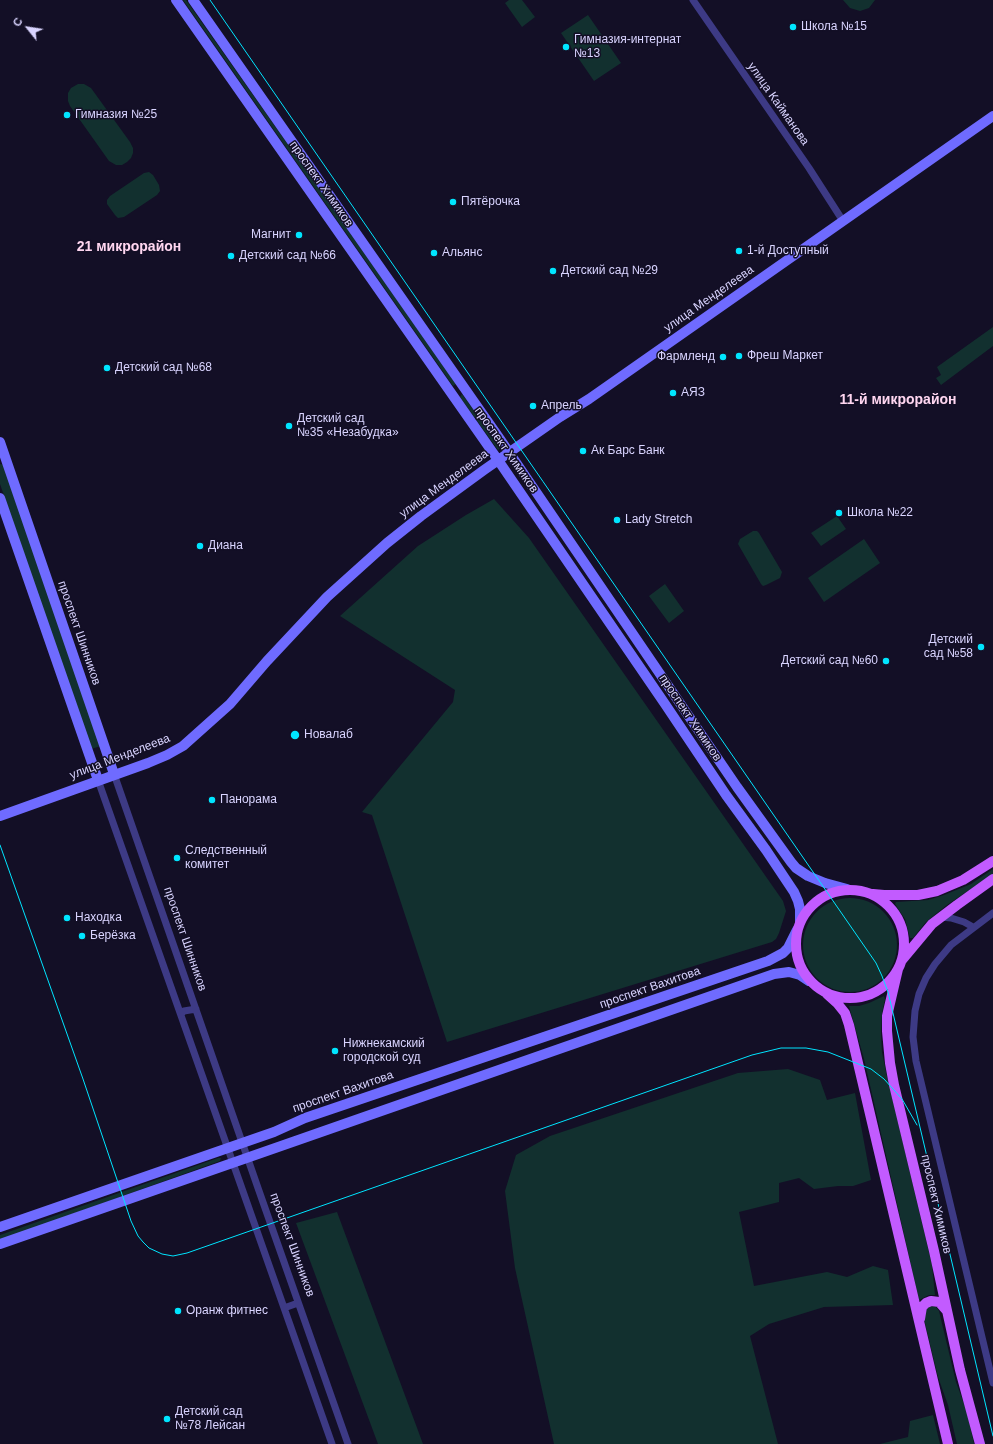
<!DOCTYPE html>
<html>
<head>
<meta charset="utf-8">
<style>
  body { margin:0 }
  #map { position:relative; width:993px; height:1444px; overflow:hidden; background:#130f26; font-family:Helvetica,sans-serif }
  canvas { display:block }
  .north { position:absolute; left:8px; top:8px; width:40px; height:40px; -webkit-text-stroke:3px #130f26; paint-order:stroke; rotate:300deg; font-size:11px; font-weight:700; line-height:16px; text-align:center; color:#d9d4ff }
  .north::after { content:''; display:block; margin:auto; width:14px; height:18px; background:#d9d4ff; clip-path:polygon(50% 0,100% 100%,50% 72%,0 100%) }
</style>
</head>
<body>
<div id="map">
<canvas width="993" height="1444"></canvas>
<div class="north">С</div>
</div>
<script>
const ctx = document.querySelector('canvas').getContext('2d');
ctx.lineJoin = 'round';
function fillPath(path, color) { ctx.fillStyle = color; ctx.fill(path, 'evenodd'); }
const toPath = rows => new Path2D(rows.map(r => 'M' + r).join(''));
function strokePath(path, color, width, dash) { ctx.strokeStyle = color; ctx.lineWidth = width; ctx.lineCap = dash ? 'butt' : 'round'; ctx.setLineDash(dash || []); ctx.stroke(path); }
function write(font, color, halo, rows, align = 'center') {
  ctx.font = font + ' Helvetica,sans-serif'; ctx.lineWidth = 3; ctx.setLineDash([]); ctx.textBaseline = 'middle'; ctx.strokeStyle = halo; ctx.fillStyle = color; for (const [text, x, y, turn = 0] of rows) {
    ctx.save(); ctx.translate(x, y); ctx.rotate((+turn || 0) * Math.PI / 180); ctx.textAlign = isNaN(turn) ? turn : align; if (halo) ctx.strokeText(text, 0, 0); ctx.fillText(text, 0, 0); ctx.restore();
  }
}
fillPath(toPath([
  [183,0,186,0,303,166,456,384,453,386],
  [509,0,522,0,535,17,522,27,505,3],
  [843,0,875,0,869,8,860,11,850,8],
  [588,15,621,63,594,81,561,33],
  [78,84,84,84,91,88,130,142,133,148,133,153,131,158,127,162,122,165,116,165,109,161,70,106,68,101,68,93,71,88],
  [149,172,153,175,159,185,160,191,157,195,124,217,118,218,115,215,107,204,107,200,110,196,144,173],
  [993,327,993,346,941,385,936,378,941,375,937,367],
  [462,394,501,448,498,450,460,397],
  [0,464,4,465,101,746,91,749,0,484],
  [494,499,529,538,783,901,786,911,779,933,776,939,772,942,447,1042,372,815,362,812,453,702,455,690,340,616,418,546,466,515],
  [837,516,846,529,821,546,811,533],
  [753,531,757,531,759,533,782,572,780,578,766,585,763,586,761,584,738,544,740,539],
  [864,539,880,563,824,602,808,578],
  [665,584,684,611,669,623,649,596],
  [993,869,993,874,947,905,926,922,913,938,910,938,905,919,895,904,896,902,928,900,944,895,971,884],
  '803 945a47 47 0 1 1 94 0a47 47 0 1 1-94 0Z',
  [884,996,885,999,882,1013,881,1032,882,1052,886,1072,932,1265,935,1295,929,1295,919,1300,864,1059,849,1006,859,1006,869,1003],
  [788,1069,820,1080,827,1100,855,1093,871,1180,853,1186,838,1186,814,1189,799,1178,779,1183,779,1202,739,1212,754,1286,827,1272,847,1277,873,1266,888,1270,893,1305,824,1307,769,1324,750,1336,778,1444,554,1444,515,1268,505,1191,516,1155,550,1136,738,1073],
  [218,1158,221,1158,220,1161,0,1240,0,1235],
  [337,1212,423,1444,378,1444,296,1223],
  [930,1306,936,1307,939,1311,956,1382,967,1412,974,1444,957,1444,948,1405,938,1377,923,1315,924,1312],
  [933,1415,940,1444,880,1444,908,1437,910,1421]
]), '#12302f');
strokePath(toPath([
  [693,0,809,168,843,221],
  [114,774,258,1188,348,1444],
  [98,780,332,1444],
  [993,913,951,945,935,964,926,978,919,994,915,1011,913,1037,916,1061,993,1383],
  [941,917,951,918,964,922,973,927],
  [181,1014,184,1011,196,1009],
  [284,1308,298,1303]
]), '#3d3a85', 7);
strokePath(toPath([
  [176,0,498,460,665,704,726,795,766,850,794,892,798,901,800,909,800,922],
  [193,0,500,439,737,787,791,862,796,868,808,876,825,883,847,889],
  [0,442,114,774],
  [0,498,98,780],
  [0,816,148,763,167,755,183,746,230,704,267,661,327,597,387,543,421,516,484,470,560,417,589,399,993,116],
  [0,1227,274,1132,305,1118,768,961,783,953,788,948,797,930],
  [0,1244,774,974,789,972,800,975,809,981]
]), '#6f6bff', 10);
strokePath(toPath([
  '796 944a54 54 0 1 1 108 0a54 54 0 1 1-108 0Z',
  [873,894,884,895,918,895,937,891,963,880,993,861],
  [902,960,932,924,957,905,993,879],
  [898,969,887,1016,887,1031,890,1063,894,1085,934,1251,960,1370,980,1444],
  [827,994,837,1003,845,1013,849,1025,948,1444],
  [920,1319,922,1307,926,1303,931,1301,939,1302,947,1311]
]), '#c25bff', 10);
strokePath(toPath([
  [210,0,876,963,882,976,888,992,993,1436],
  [0,845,83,1079,131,1221,138,1236,143,1242,149,1248,162,1254,173,1256,187,1253,752,1055,781,1048,806,1048,828,1052,871,1069,884,1079,902,1099,917,1125]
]), '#00e5ff', 1);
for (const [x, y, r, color] of [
  [793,27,4,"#00e5ff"],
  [566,47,4,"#00e5ff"],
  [67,115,4,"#00e5ff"],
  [453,202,4,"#00e5ff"],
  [299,235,4,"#00e5ff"],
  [739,251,4,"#00e5ff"],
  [434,253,4,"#00e5ff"],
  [231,256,4,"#00e5ff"],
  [553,271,4,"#00e5ff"],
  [739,356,4,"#00e5ff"],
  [723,357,4,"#00e5ff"],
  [107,368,4,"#00e5ff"],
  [673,393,4,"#00e5ff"],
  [533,406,4,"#00e5ff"],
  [289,426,4,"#00e5ff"],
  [583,451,4,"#00e5ff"],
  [839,513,4,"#00e5ff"],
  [617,520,4,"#00e5ff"],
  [200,546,4,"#00e5ff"],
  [981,647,4,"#00e5ff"],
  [886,661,4,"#00e5ff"],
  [295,735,5,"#00e5ff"],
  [212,800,4,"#00e5ff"],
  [177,858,4,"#00e5ff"],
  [67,918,4,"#00e5ff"],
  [82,936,4,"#00e5ff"],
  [335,1051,4,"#00e5ff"],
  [178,1311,4,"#00e5ff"],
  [167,1419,4,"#00e5ff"]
]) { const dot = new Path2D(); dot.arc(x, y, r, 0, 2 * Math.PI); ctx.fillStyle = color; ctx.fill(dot); strokePath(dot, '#130f26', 1.5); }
write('12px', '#d9d4ff', '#130f26', [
  ["Школа №15",801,27],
  ["Гимназия-интернат",574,40],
  ["№13",574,54],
  ["Гимназия №25",75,115],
  ["Пятёрочка",461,202],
  ["Магнит",291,235,"right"],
  ["1-й Доступный",747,251],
  ["Альянс",442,253],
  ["Детский сад №66",239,256],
  ["Детский сад №29",561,271],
  ["Фреш Маркет",747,356],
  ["Фармленд",715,357,"right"],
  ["Детский сад №68",115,368],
  ["АЯЗ",681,393],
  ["Апрель",541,406],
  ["Детский сад",297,419],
  ["№35 «Незабудка»",297,433],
  ["Ак Барс Банк",591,451],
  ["Школа №22",847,513],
  ["Lady Stretch",625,520],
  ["Диана",208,546],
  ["Детский",973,640,"right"],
  ["сад №58",973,654,"right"],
  ["Детский сад №60",878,661,"right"],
  ["Новалаб",304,735],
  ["Панорама",220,800],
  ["Следственный",185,851],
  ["комитет",185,865],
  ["Находка",75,918],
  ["Берёзка",90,936],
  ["Нижнекамский",343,1044],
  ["городской суд",343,1058],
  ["Оранж фитнес",186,1311],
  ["Детский сад",175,1412],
  ["№78 Лейсан",175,1426]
], 'left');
write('12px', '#d9d4ff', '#130f26', [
  ["улица Кайманова",778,104,55],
  ["проспект Химиков",321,184,55],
  ["улица Менделеева",709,299,-35],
  ["проспект Химиков",506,450,55],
  ["улица Менделеева",444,484,-36],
  ["проспект Шинников",79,633,71],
  ["проспект Химиков",690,718,56],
  ["улица Менделеева",120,757,-21],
  ["проспект Шинников",185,939,71],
  ["проспект Вахитова",650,988,-19],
  ["проспект Вахитова",343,1092,-19],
  ["проспект Химиков",936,1204,77],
  ["проспект Шинников",292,1245,70]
]);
write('bold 14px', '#ffd6f0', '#130f26', [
  ["21 микрорайон",129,247],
  ["11-й микрорайон",898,400]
]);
</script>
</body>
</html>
